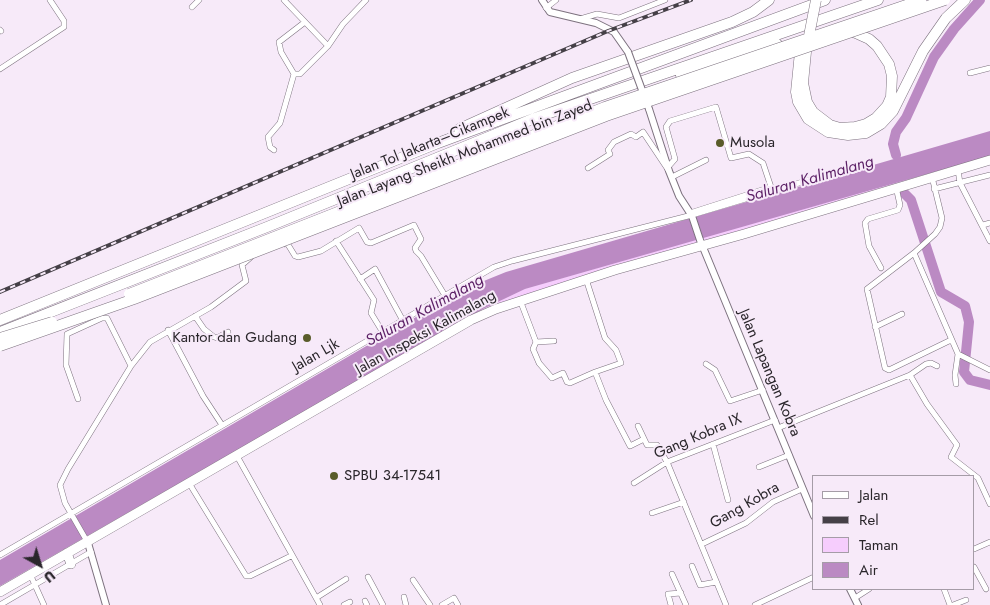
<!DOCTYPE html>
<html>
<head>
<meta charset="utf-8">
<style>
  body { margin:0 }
  #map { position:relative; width:990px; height:605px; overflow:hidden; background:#f7eaf9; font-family:Jost,sans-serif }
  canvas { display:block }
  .legend { position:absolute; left:812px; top:475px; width:162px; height:115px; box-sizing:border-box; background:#f7eaf9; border:1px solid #a59ca7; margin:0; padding:6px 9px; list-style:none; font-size:15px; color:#2a262b }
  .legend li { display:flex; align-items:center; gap:10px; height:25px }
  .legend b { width:25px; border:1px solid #a59ca7 }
  .north { position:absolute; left:15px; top:540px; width:50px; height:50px; -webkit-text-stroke:4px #f7eaf9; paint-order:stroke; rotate:141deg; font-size:14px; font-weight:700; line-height:20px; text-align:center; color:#2a262b }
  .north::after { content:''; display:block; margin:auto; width:18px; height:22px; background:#2a262b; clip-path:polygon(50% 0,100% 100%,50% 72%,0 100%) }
</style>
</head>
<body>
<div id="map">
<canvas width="990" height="605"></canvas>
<ul class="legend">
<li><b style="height:6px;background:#fff"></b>Jalan</li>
<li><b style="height:6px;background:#454047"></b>Rel</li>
<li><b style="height:14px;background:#f6cdfd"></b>Taman</li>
<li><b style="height:14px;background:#bb8ac3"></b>Air</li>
</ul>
<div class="north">U</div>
</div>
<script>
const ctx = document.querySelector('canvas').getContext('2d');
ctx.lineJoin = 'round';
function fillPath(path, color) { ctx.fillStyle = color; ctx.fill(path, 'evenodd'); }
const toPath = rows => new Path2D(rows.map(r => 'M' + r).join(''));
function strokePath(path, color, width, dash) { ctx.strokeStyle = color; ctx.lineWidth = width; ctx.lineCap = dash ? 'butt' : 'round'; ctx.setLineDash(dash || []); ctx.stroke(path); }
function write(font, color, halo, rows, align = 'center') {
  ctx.font = font + ' Jost,sans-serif'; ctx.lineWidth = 4; ctx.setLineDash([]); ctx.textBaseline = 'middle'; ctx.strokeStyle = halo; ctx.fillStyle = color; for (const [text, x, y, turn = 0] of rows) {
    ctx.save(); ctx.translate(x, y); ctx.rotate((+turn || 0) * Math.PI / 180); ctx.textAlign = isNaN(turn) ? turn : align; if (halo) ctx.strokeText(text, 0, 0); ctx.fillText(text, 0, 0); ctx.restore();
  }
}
fillPath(toPath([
  [990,154,990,160,717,240,700,240,686,250,496,309,0,591,0,586,243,445,483,309,525,289]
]), '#f6cdfd');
fillPath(toPath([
  [990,131,990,156,525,289,483,309,0,586,0,560,464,289,506,272]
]), '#bb8ac3');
strokePath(toPath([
  [896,155,893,144,896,132,906,118,934,57,954,29,980,0],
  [903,192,911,200,941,292,965,306,969,322,964,372,970,380,990,385]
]), '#bb8ac3', 10);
const minor = toPath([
  [284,0,328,46],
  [192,7,199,0],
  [546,8,556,0],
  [580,19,597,14,619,18,665,0],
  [0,30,1,31],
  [0,69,64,27,64,21,50,0],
  [970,73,990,68],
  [294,74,300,74,328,46,343,24,366,0],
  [294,74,281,52,279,42,305,22],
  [274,150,270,147,268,137,280,123,294,74],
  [668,167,675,159,666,127,670,121,716,107,731,158,749,154,763,163,771,187,690,213],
  [588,168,610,154,608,150,614,142,631,134,636,137,643,132,669,171],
  [958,170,960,183,990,241],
  [672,177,706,160],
  [932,177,942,218,940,227,935,234,914,253,958,354,990,370],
  [934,189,990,175],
  [983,225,990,223],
  [336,241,374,300,371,313,382,331],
  [285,244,287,243,295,256,298,257,321,251,359,228,367,242,371,243,414,225,421,239,415,248,416,251,421,256,444,294],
  [914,253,867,289,885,368,889,370,951,340],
  [881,268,869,246,865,223,868,219,898,210,900,205,896,187],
  [360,279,375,269,402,319],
  [520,300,536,342,533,349,539,363,552,378,563,373,567,382,570,383,595,372,621,363,616,350,605,338,586,279],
  [195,316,204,329,214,337,217,338,228,332],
  [875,327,902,314],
  [168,330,203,396,222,425],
  [536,342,554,341],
  [706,364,715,370,730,401,763,390],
  [131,366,150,342,211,307,246,281,242,265,251,257],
  [595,372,606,400,630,446,644,439],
  [910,375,927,404,957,445,951,457,978,478,990,504],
  [956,384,955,375,958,354],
  [78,399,66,365,67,334,102,318,107,318,131,366,68,469,60,485,65,503,88,543],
  [638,426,647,445,657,445,667,462,726,605],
  [778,428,910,375,926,364,931,363,937,366],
  [713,444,728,500],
  [237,456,320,605],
  [759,467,789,455],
  [189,483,246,576,250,576,291,556],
  [634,483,667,462,775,420],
  [652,513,684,502],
  [702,544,746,523,773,502,802,489],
  [974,549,990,542],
  [0,555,494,267,512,261,692,215,819,177],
  [692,566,700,585,716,582],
  [974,567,986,589],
  [30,574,44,605],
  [672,574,686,605],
  [368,577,383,605],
  [413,580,430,605],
  [944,589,950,605],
  [404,597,406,605],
  [316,598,346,579],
  [855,598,869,589],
  [365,601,367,605],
  [0,605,91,552],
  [344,605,350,602],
  [442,605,454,598,458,605],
  [671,605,668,594,681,593],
  [755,605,814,577],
  [953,605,966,600]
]);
const tertiary = toPath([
  [542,0,550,12,596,23,614,32,628,52],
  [649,109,669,171,679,196,692,216,700,240,814,516],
  [88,543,106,605],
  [850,589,858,605]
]);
const primary = toPath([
  [67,553,71,564],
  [0,592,471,320,496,309,615,270,744,234,990,160]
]);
const motorway = toPath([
  [800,52,796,92,798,102,808,119,828,132,848,135,866,133,881,124,893,111,923,51,946,18,965,0],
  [806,52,803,83,807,102,813,112,830,125,840,128,855,127,866,124,876,118,887,106,891,97,892,76,889,64,877,46,869,39,849,30],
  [681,75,777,44],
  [459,129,572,78,732,22,753,12,769,0],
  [0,320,438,143,825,0],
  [0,332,267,227,535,118,878,0]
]);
strokePath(minor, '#7d727f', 6);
strokePath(tertiary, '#7d727f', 8);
strokePath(primary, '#7d727f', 10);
strokePath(motorway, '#7d727f', 11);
strokePath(minor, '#fff', 5);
strokePath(tertiary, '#fff', 6);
strokePath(primary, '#fff', 9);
strokePath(motorway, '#fff', 10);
const rail = toPath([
  [0,292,608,31,691,0]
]);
strokePath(rail, '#454047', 4);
strokePath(rail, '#f7eaf9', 2, [5.5]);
const tertiaryBridge = toPath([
  [628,52,649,109]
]);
const motorwayBridge = toPath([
  [808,41,816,0],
  [129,294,605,107,921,0],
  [0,338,52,322],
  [0,346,134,299,606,116,945,0]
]);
strokePath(tertiaryBridge, '#7d727f', 8, []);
strokePath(motorwayBridge, '#7d727f', 11, []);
strokePath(tertiaryBridge, '#fff', 6);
strokePath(motorwayBridge, '#fff', 10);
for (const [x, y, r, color] of [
  [720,143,5,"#5a5c2a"],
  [307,338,5,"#5a5c2a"],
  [334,476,5,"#5a5c2a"]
]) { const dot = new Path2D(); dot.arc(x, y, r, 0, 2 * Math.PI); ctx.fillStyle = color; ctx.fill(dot); strokePath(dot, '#f7eaf9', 2); }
write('15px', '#2a262b', '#f7eaf9', [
  ["Musola",730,143],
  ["Kantor dan Gudang",297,338,"right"],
  ["SPBU 34-17541",344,476]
], 'left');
write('15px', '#2a262b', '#f7eaf9', [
  ["Jalan Tol Jakarta–Cikampek",430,144,-22],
  ["Jalan Layang Sheikh Mohammed bin Zayed",465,154,-21],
  ["Jalan Inspeksi Kalimalang",426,333,-29],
  ["Jalan Ljk",316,356,-30],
  ["Jalan Lapangan Kobra",769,373,67],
  ["Gang Kobra IX",698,437,-23],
  ["Gang Kobra",745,506,-30]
]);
write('italic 16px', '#5b1f65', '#f7eaf9', [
  ["Saluran Kalimalang",810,180,-16],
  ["Saluran Kalimalang",425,311,-29]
]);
</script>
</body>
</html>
